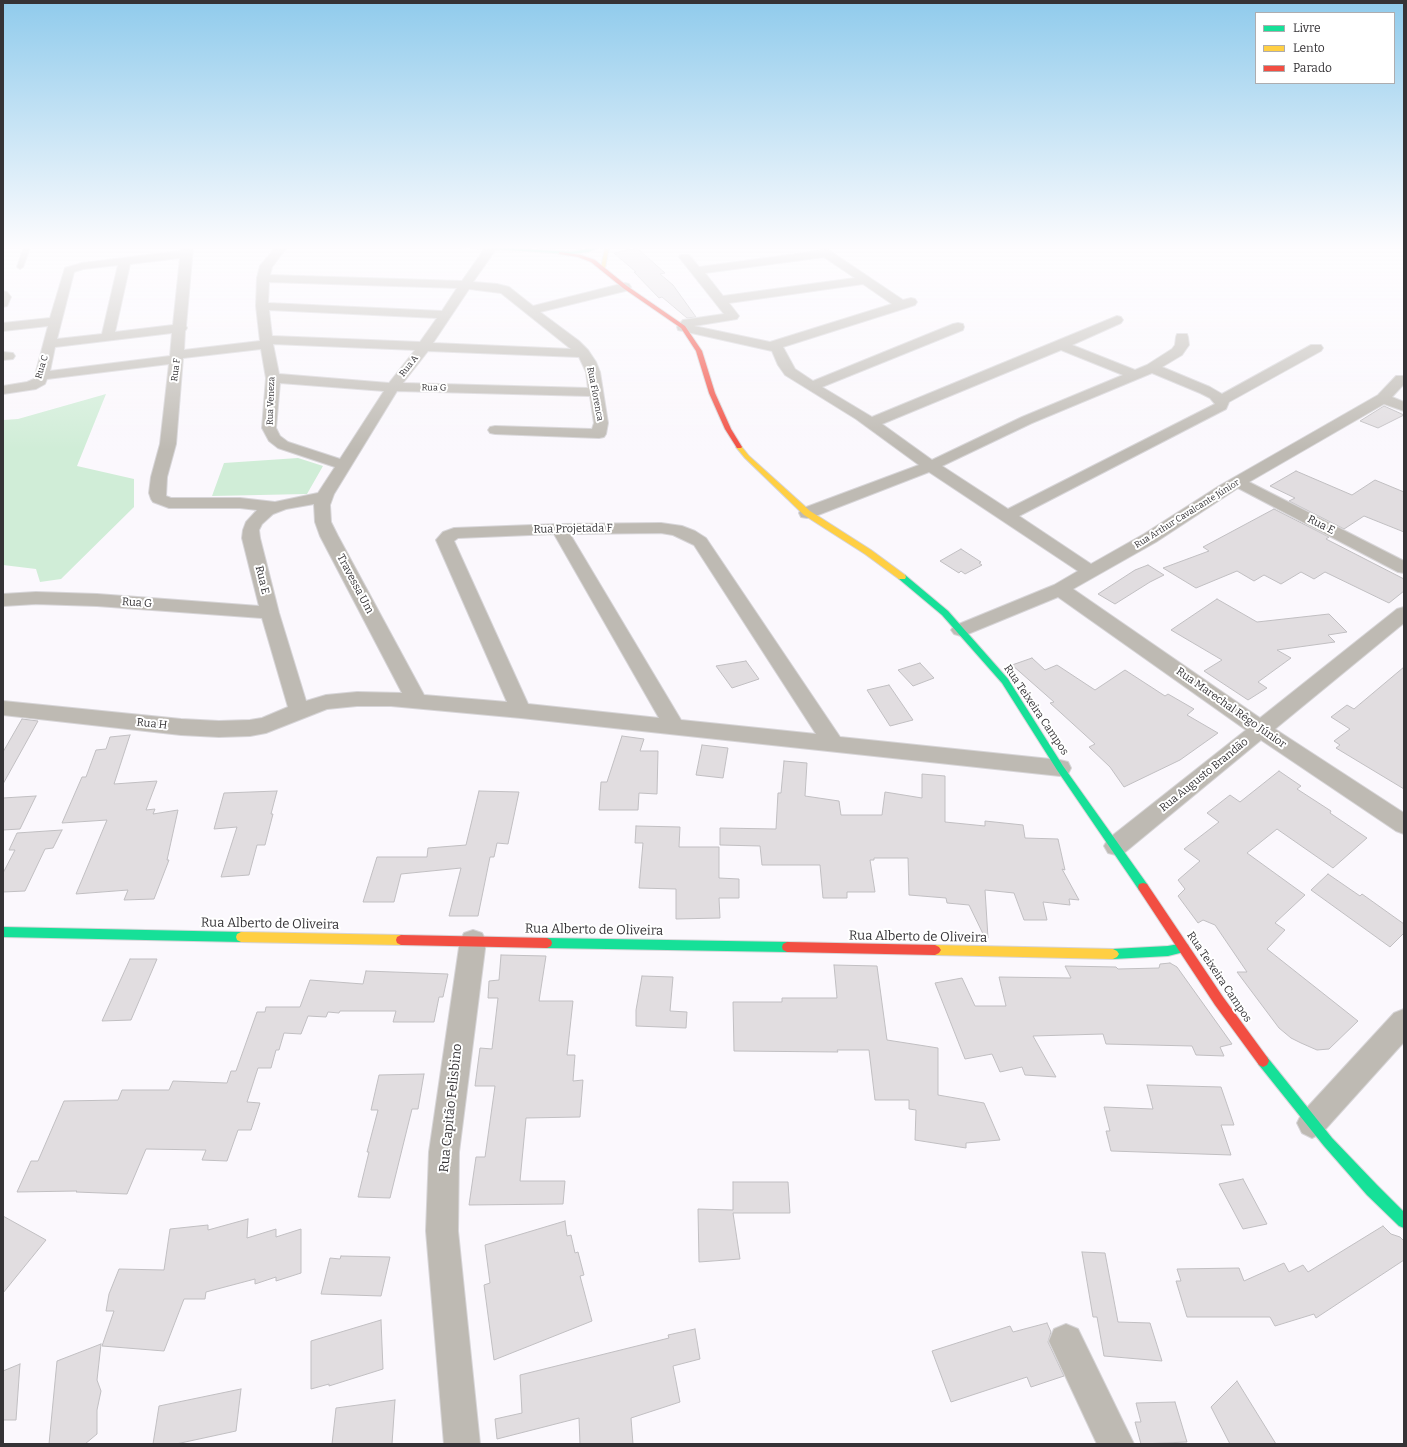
<!DOCTYPE html>
<html>
<head>
<meta charset="utf-8">
<style>
  body { margin:0 }
  #map { position:relative; width:1407px; height:1447px; overflow:hidden; background:#fbf8fd; font-family:Bitter,serif }
  canvas { display:block }
  .frame { position:absolute; inset:0; border:4px solid #353336; pointer-events:none }
  .legend { position:absolute; left:1255px; top:12px; width:140px; height:72px; box-sizing:border-box; background:#fff; border:1px solid #aeadaf; margin:0; padding:5px 7px; list-style:none; font-size:12px; color:#353336 }
  .legend li { display:flex; align-items:center; gap:8px; height:20px }
  .legend b { width:20px; border:1px solid #aeadaf }
</style>
</head>
<body>
<div id="map">
<canvas width="1407" height="1447"></canvas>
<div class="frame"></div>
<ul class="legend">
<li><b style="height:5px;background:#16e098"></b>Livre</li>
<li><b style="height:5px;background:#ffcf43"></b>Lento</li>
<li><b style="height:5px;background:#f24e42"></b>Parado</li>
</ul>
</div>
<script>
const ctx = document.querySelector('canvas').getContext('2d');
ctx.lineJoin = 'round';
function fillPath(path, color) { ctx.fillStyle = color; ctx.fill(path, 'evenodd'); }
const toPath = rows => new Path2D(rows.map(r => 'M' + r).join(''));
function strokePath(path, color, width, dash) { ctx.strokeStyle = color; ctx.lineWidth = width; ctx.lineCap = dash ? 'butt' : 'round'; ctx.setLineDash(dash || []); ctx.stroke(path); }
function write(font, color, halo, rows, align = 'center') {
  ctx.font = font + ' Bitter,serif'; ctx.lineWidth = 4; ctx.setLineDash([]); ctx.textBaseline = 'middle'; ctx.strokeStyle = halo; ctx.fillStyle = color; for (const [text, x, y, turn = 0] of rows) {
    ctx.save(); ctx.translate(x, y); ctx.rotate((+turn || 0) * Math.PI / 180); ctx.textAlign = isNaN(turn) ? turn : align; if (halo) ctx.strokeText(text, 0, 0); ctx.fillText(text, 0, 0); ctx.restore();
  }
}
fillPath(toPath([
  [106,394,77,466,134,479,134,507,61,579,40,582,36,569,3,565,3,420,18,419],
  [298,458,323,466,307,494,212,496,224,463]
]), '#d0edd7');
const building = toPath([
  [637,248,665,273,660,274,673,285,696,317,687,318,662,297,659,298,634,272,636,272,614,253,637,248],
  [1384,406,1404,415,1378,428,1360,421,1384,406],
  [1296,471,1352,495,1375,480,1404,492,1404,532,1364,516,1344,529,1289,501,1295,498,1270,486,1296,471],
  [1274,509,1329,537,1326,539,1404,579,1404,591,1389,603,1325,572,1314,579,1301,572,1281,584,1264,575,1254,581,1237,571,1196,588,1163,568,1209,551,1203,547,1274,509],
  [961,549,981,562,979,563,982,565,965,574,961,571,959,573,940,561,961,549],
  [1148,565,1164,575,1150,582,1115,604,1098,594,1135,570,1148,565],
  [1217,599,1257,622,1329,614,1347,632,1328,635,1335,642,1277,650,1291,658,1258,682,1267,688,1248,700,1204,671,1222,660,1171,630,1217,599],
  [1032,658,1045,670,1057,665,1095,690,1125,670,1165,696,1168,694,1194,709,1187,715,1218,733,1180,760,1124,787,1110,767,1089,747,1095,744,1050,703,1054,702,1012,665,1032,658],
  [746,661,759,679,732,688,716,666,746,661],
  [920,663,934,678,913,686,898,670,920,663],
  [1404,667,1404,789,1336,748,1340,745,1334,741,1350,729,1331,717,1347,705,1354,709,1404,667],
  [889,685,913,720,890,726,867,690,889,685],
  [22,719,38,721,3,784,3,752,22,719],
  [130,735,114,784,157,781,146,810,155,809,153,814,178,810,167,860,169,860,154,899,124,900,128,890,76,894,107,820,62,823,82,777,86,777,96,750,106,749,110,737,130,735],
  [622,736,644,739,640,751,658,751,657,794,639,793,638,810,599,810,601,782,607,782,622,736],
  [702,745,728,748,723,778,696,775,702,745],
  [784,761,807,763,805,796,839,801,841,815,882,815,885,792,922,798,922,774,945,776,945,822,985,826,985,821,1023,825,1025,838,1058,839,1065,870,1062,869,1079,900,1069,899,1070,905,1043,902,1047,920,1024,920,1014,893,985,890,988,938,985,938,969,905,947,903,946,898,909,895,908,858,874,858,874,860,870,860,875,892,847,892,847,898,823,898,820,865,762,865,760,846,720,845,720,828,776,829,778,793,781,793,784,761],
  [1279,771,1301,786,1297,789,1331,811,1330,813,1367,838,1333,868,1277,829,1247,853,1305,895,1275,923,1285,930,1267,949,1358,1021,1329,1049,1317,1050,1301,1043,1291,1038,1279,1028,1237,972,1247,972,1215,925,1203,920,1198,923,1178,896,1185,889,1178,880,1200,861,1184,849,1219,822,1207,813,1230,795,1240,802,1279,771],
  [277,791,271,814,273,814,265,845,257,845,249,875,221,877,237,827,214,829,224,793,277,791],
  [479,791,519,792,508,844,497,843,494,857,490,857,478,916,449,916,461,868,401,874,394,902,363,902,377,857,427,857,428,848,466,845,479,791],
  [36,796,20,829,3,830,3,798,36,796],
  [636,826,680,827,679,847,719,847,719,878,739,879,739,898,719,898,720,918,676,919,676,889,639,888,643,843,635,843,636,826],
  [62,830,53,848,45,849,25,891,3,892,3,873,15,850,9,850,17,833,62,830],
  [1328,874,1360,896,1362,894,1404,924,1404,933,1390,947,1311,890,1328,874],
  [501,955,546,956,539,1001,573,1001,567,1055,575,1055,573,1081,583,1080,580,1117,526,1118,520,1181,565,1181,563,1204,469,1205,476,1157,485,1157,495,1086,475,1086,480,1048,492,1049,498,998,488,998,489,981,499,980,501,955],
  [130,959,157,959,131,1020,102,1021,130,959],
  [1170,963,1177,967,1232,1044,1220,1047,1224,1056,1196,1055,1192,1046,1106,1044,1103,1034,1033,1036,1056,1077,1025,1075,1022,1067,1000,1072,992,1054,965,1059,935,983,962,978,975,1006,1006,1006,999,977,1071,978,1065,966,1116,967,1118,969,1159,968,1160,964,1170,963],
  [834,965,877,966,887,1040,938,1048,938,1095,984,1103,1000,1140,966,1143,966,1148,915,1140,916,1110,909,1109,909,1100,875,1100,869,1050,837,1050,838,1052,734,1051,733,1002,782,1002,782,998,837,998,834,965],
  [366,971,448,974,443,997,439,997,434,1022,393,1022,396,1011,340,1011,339,1013,328,1012,326,1017,308,1016,301,1034,284,1033,279,1050,276,1050,271,1068,258,1068,247,1102,260,1103,251,1130,238,1130,227,1161,202,1160,206,1150,203,1150,146,1149,127,1194,76,1192,77,1191,17,1192,31,1161,38,1161,64,1101,118,1100,122,1090,169,1090,173,1081,227,1083,231,1071,236,1071,257,1012,265,1012,266,1007,300,1007,310,980,363,984,366,971],
  [642,976,673,977,670,1011,687,1012,686,1028,636,1026,636,1010,642,976],
  [424,1074,418,1109,412,1109,390,1198,358,1197,369,1152,367,1152,378,1110,371,1110,379,1075,424,1074],
  [1147,1085,1221,1087,1234,1125,1221,1125,1231,1155,1111,1151,1106,1131,1110,1131,1104,1107,1153,1109,1147,1085],
  [1243,1179,1267,1224,1243,1229,1219,1184,1243,1179],
  [733,1182,788,1182,790,1213,733,1213,740,1259,699,1262,698,1209,733,1210,733,1182],
  [3,1216,46,1240,3,1293,3,1216],
  [248,1219,247,1238,276,1229,276,1237,301,1229,301,1273,276,1281,276,1277,255,1284,255,1279,206,1292,205,1299,184,1299,164,1351,102,1346,114,1311,106,1311,109,1294,119,1269,164,1270,170,1229,208,1225,208,1230,248,1219],
  [565,1221,567,1236,571,1235,575,1253,578,1252,584,1275,580,1276,592,1321,494,1360,484,1285,490,1283,485,1245,565,1221],
  [1383,1226,1391,1234,1400,1237,1404,1241,1404,1260,1316,1318,1314,1314,1275,1326,1270,1317,1187,1317,1176,1281,1181,1281,1177,1269,1239,1268,1244,1281,1284,1263,1289,1272,1303,1265,1308,1272,1383,1226],
  [1082,1252,1105,1253,1118,1322,1150,1323,1162,1361,1104,1356,1097,1317,1093,1317,1082,1252],
  [341,1256,390,1257,381,1296,321,1294,330,1258,340,1259,341,1256],
  [381,1320,383,1369,329,1386,329,1384,311,1389,311,1341,381,1320],
  [1047,1323,1051,1332,1048,1342,1064,1376,1031,1387,1027,1377,951,1402,932,1351,1010,1326,1013,1332,1047,1323],
  [695,1329,700,1359,673,1366,680,1402,631,1418,633,1444,580,1444,579,1418,497,1439,495,1419,522,1413,520,1375,669,1338,668,1335,695,1329],
  [101,1344,97,1380,101,1391,97,1410,97,1434,85,1444,49,1444,57,1361,101,1344],
  [20,1364,16,1420,3,1420,3,1371,20,1364],
  [1237,1381,1276,1444,1230,1444,1211,1407,1237,1381],
  [241,1389,236,1431,176,1444,153,1444,159,1406,241,1389],
  [395,1400,392,1444,332,1444,336,1408,395,1400],
  [1175,1402,1187,1442,1141,1444,1135,1422,1141,1422,1136,1403,1175,1402]
]);
fillPath(building, '#e1dde0');
strokePath(building, '#c1bfc2', 1);
const lane = toPath([
  [24,247,30,247,23,267,20,269,17,267,24,247]
]);
const street = toPath([
  [181,247,193,247,186,326,187,328,185,331,184,350,260,341,256,306,257,278,260,266,276,247,287,247,272,267,270,275,462,281,486,247,494,247,496,249,473,282,497,284,509,287,533,306,625,283,629,284,631,287,629,290,540,312,579,341,588,350,596,362,600,372,608,423,606,434,604,437,599,438,495,434,490,433,488,430,490,427,495,426,592,429,594,423,590,396,397,391,334,494,330,505,331,522,338,536,424,695,507,702,436,540,443,532,454,528,559,524,661,523,682,526,695,531,706,538,840,737,1060,760,1068,762,1071,768,1068,774,1060,776,521,718,391,706,357,706,327,709,266,733,250,736,219,737,181,735,3,715,3,701,181,719,219,721,250,720,262,718,288,707,262,618,97,606,36,604,3,606,3,594,36,592,97,594,259,606,242,538,243,530,246,522,257,510,240,508,169,508,153,502,151,499,149,493,151,477,160,444,169,364,47,379,45,384,36,389,3,394,3,386,27,382,34,379,48,326,3,331,3,323,50,318,65,268,82,263,181,251,181,247],
  [180,258,173,325,115,332,130,264,180,258],
  [118,265,102,334,57,339,74,272,83,269,118,265],
  [269,282,457,288,442,311,268,303,269,282],
  [469,289,501,293,571,349,433,343,469,289],
  [269,310,437,318,420,342,272,336,269,310],
  [172,333,170,356,50,371,55,347,172,333],
  [273,344,415,350,389,383,279,374,273,344],
  [261,349,266,378,262,428,269,441,278,448,335,467,318,493,275,502,240,498,171,498,166,496,167,477,176,444,183,358,261,349],
  [428,351,579,357,586,372,588,388,403,383,428,351],
  [280,383,384,391,340,459,288,442,280,436,276,428,280,383],
  [314,504,315,522,320,536,402,693,357,692,326,695,306,701,279,613,260,538,259,530,262,524,273,514,286,509,314,504],
  [661,533,673,535,694,545,816,734,681,720,570,534,661,533],
  [554,534,659,718,528,704,454,541,458,538,554,534],
  [826,250,830,251,903,300,911,298,915,299,917,302,915,305,906,308,783,347,795,369,813,381,953,324,958,323,963,324,964,327,963,330,822,387,872,417,1117,316,1121,317,1123,320,1121,323,1072,345,1135,370,1147,365,1172,349,1175,345,1176,337,1177,334,1187,334,1188,337,1189,345,1182,355,1162,367,1210,387,1222,394,1311,345,1321,345,1323,348,1321,351,1229,402,1226,409,1019,516,1091,564,1144,534,1219,486,1378,395,1396,376,1404,376,1404,384,1392,397,1404,402,1404,411,1384,404,1249,482,1404,561,1404,573,1398,572,1238,488,1156,542,1073,589,1260,718,1397,609,1404,607,1404,623,1275,729,1404,813,1404,834,1396,831,1261,740,1124,853,1116,855,1108,853,1104,846,1108,839,1246,730,1058,597,968,634,961,636,954,634,951,630,954,626,1054,585,1078,571,929,472,813,517,807,518,801,517,799,513,801,509,919,465,856,419,785,375,778,365,772,351,678,330,677,327,683,320,724,314,679,257,681,255,689,255,699,267,826,250],
  [824,257,855,278,723,296,705,273,824,257],
  [863,284,892,304,770,342,694,326,737,319,739,316,729,303,863,284],
  [1061,350,1123,375,1022,417,932,460,882,424,1061,350],
  [1152,373,1200,393,1210,398,1215,404,1008,509,942,466,1032,423,1152,373],
  [3,291,7,292,11,297,7,306,3,307,3,291],
  [3,352,13,353,15,356,13,359,3,360,3,352],
  [473,930,482,933,486,941,459,1152,458,1231,480,1444,444,1444,426,1231,429,1152,460,941,464,933,473,930],
  [1404,1009,1404,1042,1322,1133,1312,1138,1302,1133,1297,1123,1302,1113,1394,1013,1404,1009],
  [1066,1324,1078,1329,1134,1444,1097,1444,1049,1341,1054,1329,1066,1324]
]);
const fast = toPath([
  [461,247,496,247,570,252,600,247,588,252,570,254,461,247],
  [899,575,905,575,948,611,1008,679,1063,766,1147,884,1148,887,1147,890,1143,891,1139,890,1057,770,1002,683,942,615,899,579,898,577,899,575],
  [3,927,241,932,245,934,246,937,245,940,241,942,3,937,3,927],
  [547,938,787,942,791,944,792,947,791,950,787,952,547,948,543,946,542,943,543,940,547,938],
  [1184,943,1188,945,1189,948,1188,951,1168,956,1113,959,1109,957,1107,954,1109,951,1113,949,1168,946,1184,943],
  [1263,1055,1267,1057,1332,1138,1377,1185,1404,1212,1404,1228,1399,1226,1367,1195,1324,1146,1259,1065,1257,1061,1259,1057,1263,1055]
]);
const slow = toPath([
  [605,247,609,247,605,268,603,269,601,268,605,247],
  [739,445,741,446,749,456,810,511,871,550,905,575,906,577,905,579,899,579,865,554,804,515,745,458,736,447,739,445],
  [241,932,401,935,405,937,406,940,405,943,401,945,241,942,237,940,236,937,237,934,241,932],
  [935,945,1113,949,1117,951,1119,954,1117,957,1113,959,935,955,931,953,929,950,931,947,935,945]
]);
const jam = toPath([
  [561,252,581,255,595,260,627,286,685,326,702,351,715,393,731,429,742,447,741,448,737,448,725,429,709,393,696,351,681,328,623,288,591,262,578,257,559,254,559,252,561,252],
  [1143,883,1147,884,1223,997,1267,1057,1269,1061,1267,1065,1263,1067,1259,1065,1215,1005,1139,890,1138,887,1139,884,1143,883],
  [401,935,547,938,551,940,552,943,551,946,547,948,401,945,397,943,396,940,397,937,401,935],
  [787,942,935,945,939,947,941,950,939,953,935,955,787,952,783,950,782,947,783,944,787,942]
]);
strokePath(lane, '#d7d5d8', 2);
strokePath(street, '#d7d5d8', 2);
strokePath(fast, '#d7d5d8', 2);
strokePath(slow, '#d7d5d8', 2);
strokePath(jam, '#d7d5d8', 2);
fillPath(lane, '#bebab3');
fillPath(street, '#bebab3');
fillPath(fast, '#16e098');
fillPath(slow, '#ffcf43');
fillPath(jam, '#f24e42');
const sky = ctx.createLinearGradient(0, 0, 0, 450);
sky.addColorStop(0, '#90cbec');
sky.addColorStop(0.55, '#fdfcfe');
sky.addColorStop(1, '#fdfcfe00');
ctx.fillStyle = sky;
ctx.fillRect(0, 0, 1407, 450);
write('9px', '#353336', '#fff', [
  ["Rua A",409,366,-52],
  ["Rua C",42,367,-73],
  ["Rua F",176,370,-83],
  ["Rua G",434,388,1],
  ["Rua Florenca",595,394,79],
  ["Rua Veneza",271,401,-88],
  ["Rua Arthur Cavalcante Júnior",1187,514,-32]
]);
write('11px', '#353336', '#fff', [
  ["Rua E",1321,525,27],
  ["Rua Projetada F",573,529,-1],
  ["Rua E",262,580,76],
  ["Travessa Um",355,584,62],
  ["Rua G",137,603,4],
  ["Rua Marechal Rêgo Júnior",1231,708,35],
  ["Rua Teixeira Campos",1036,710,56],
  ["Rua H",152,724,6],
  ["Rua Augusto Brandão",1204,775,-39],
  ["Rua Teixeira Campos",1219,977,56]
]);
write('13px', '#353336', '#fff', [
  ["Rua Alberto de Oliveira",270,924,1],
  ["Rua Alberto de Oliveira",594,930,1],
  ["Rua Alberto de Oliveira",918,937,1],
  ["Rua Capitão Felisbino",451,1108,-84]
]);
</script>
</body>
</html>
